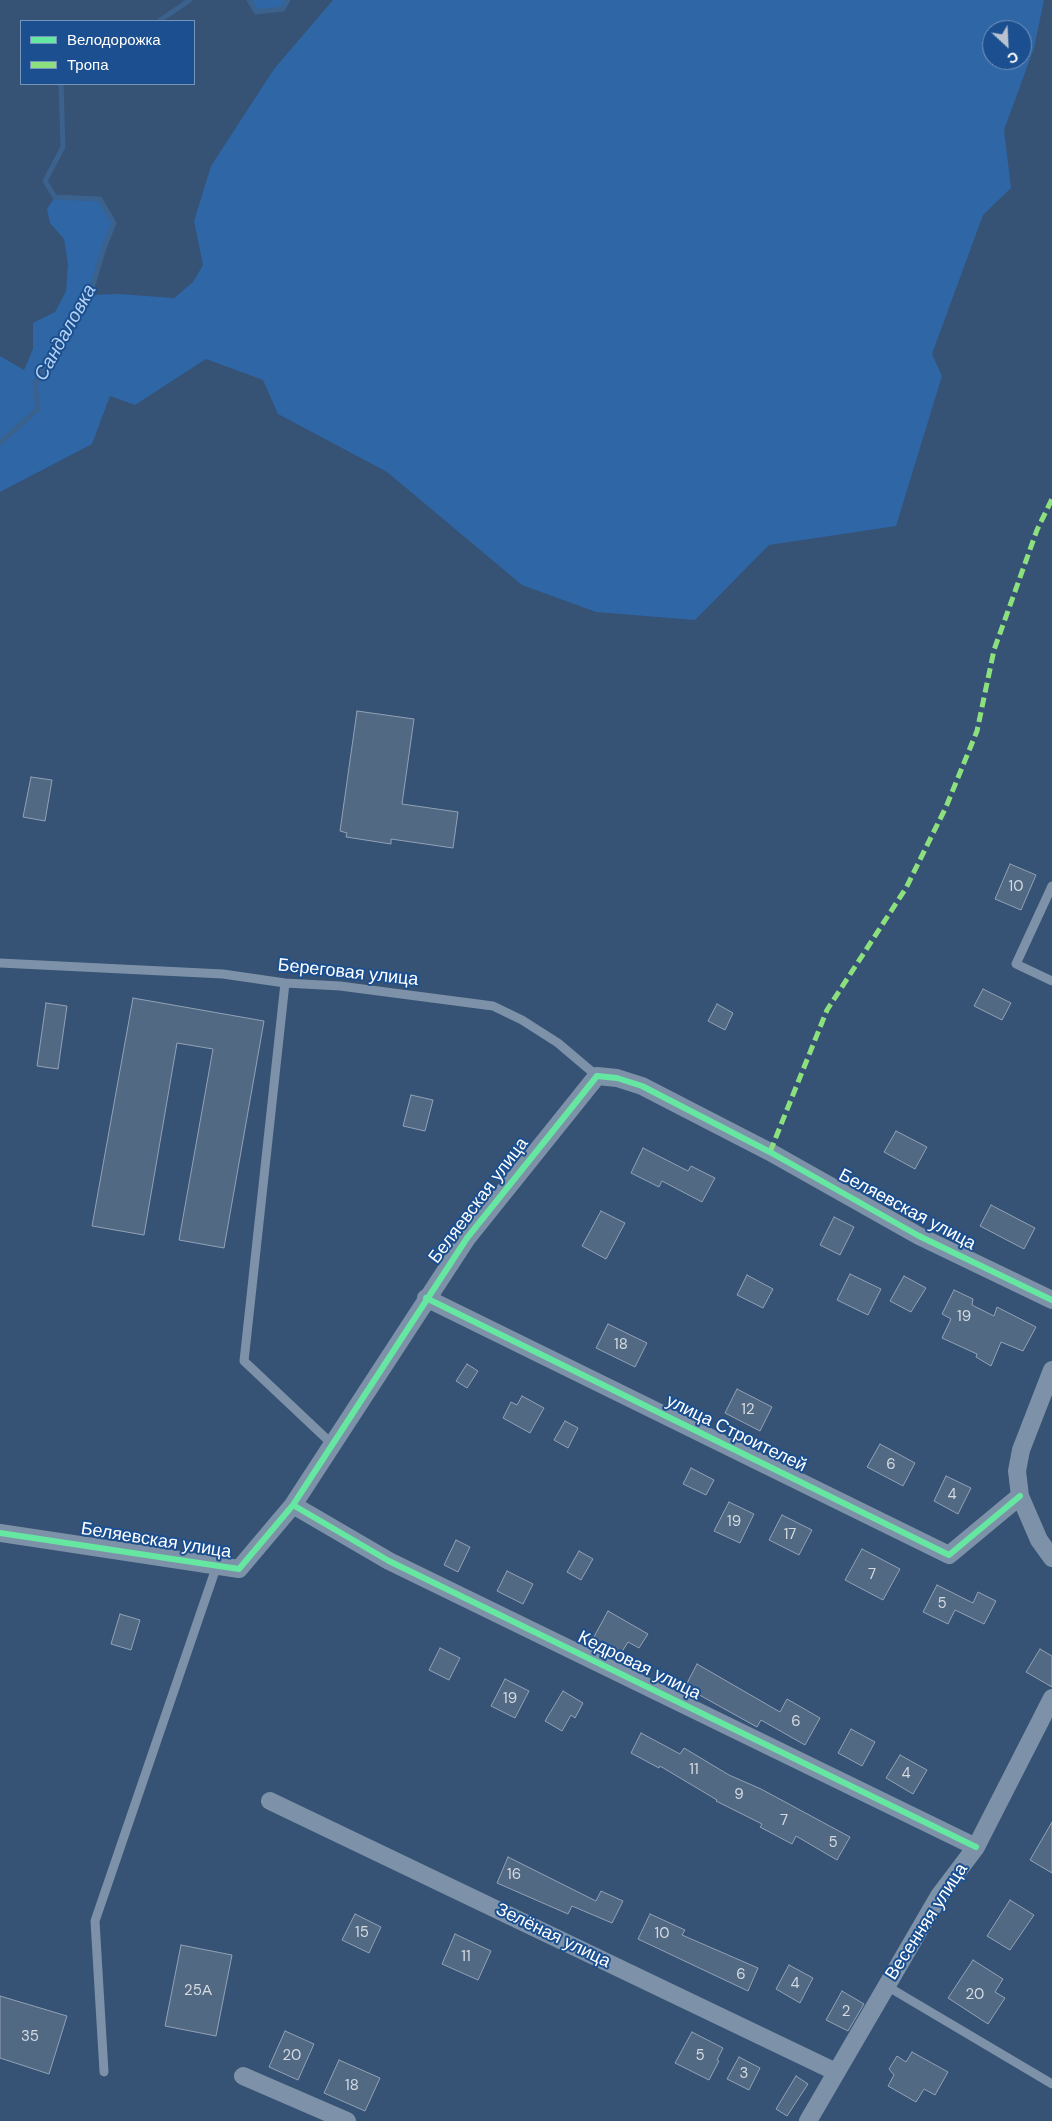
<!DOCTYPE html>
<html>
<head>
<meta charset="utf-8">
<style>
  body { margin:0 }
  #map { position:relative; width:1052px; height:2121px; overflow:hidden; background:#365274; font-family:"DM Sans",sans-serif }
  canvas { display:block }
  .legend { position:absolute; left:20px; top:20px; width:175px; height:65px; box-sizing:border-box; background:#1b4f8f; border:1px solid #7695bc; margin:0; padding:6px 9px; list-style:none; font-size:15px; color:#fff }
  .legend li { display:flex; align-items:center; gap:10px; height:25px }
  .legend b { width:25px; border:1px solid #7695bc }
  .north { position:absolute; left:982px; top:20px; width:50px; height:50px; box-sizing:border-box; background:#1b4f8f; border:1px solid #7695bc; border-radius:50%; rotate:155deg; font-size:14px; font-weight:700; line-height:20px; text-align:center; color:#fff }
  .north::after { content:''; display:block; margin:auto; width:18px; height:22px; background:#b9c2ce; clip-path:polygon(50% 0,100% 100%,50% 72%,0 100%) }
</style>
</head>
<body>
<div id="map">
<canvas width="1052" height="2121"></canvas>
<ul class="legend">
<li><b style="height:6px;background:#66e7a1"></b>Велодорожка</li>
<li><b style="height:6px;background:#8de07e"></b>Тропа</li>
</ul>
<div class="north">С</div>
</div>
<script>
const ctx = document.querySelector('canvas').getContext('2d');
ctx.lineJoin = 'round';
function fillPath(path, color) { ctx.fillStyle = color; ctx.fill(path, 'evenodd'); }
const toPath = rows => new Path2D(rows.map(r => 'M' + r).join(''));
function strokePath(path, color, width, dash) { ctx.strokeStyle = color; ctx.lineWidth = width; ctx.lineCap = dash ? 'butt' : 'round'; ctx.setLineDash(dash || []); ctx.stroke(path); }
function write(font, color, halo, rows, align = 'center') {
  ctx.font = font + ' "DM Sans",sans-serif'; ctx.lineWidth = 4; ctx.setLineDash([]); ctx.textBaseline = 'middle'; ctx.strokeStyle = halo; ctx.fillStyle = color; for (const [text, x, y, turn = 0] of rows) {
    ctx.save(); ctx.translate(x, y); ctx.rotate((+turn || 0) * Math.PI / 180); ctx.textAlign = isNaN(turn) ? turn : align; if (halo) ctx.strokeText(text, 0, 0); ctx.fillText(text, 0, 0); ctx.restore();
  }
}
fillPath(toPath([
  [249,0,288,0,283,9,256,12],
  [333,0,1044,0,1034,48,1004,130,1011,188,983,215,932,354,942,376,896,526,769,545,695,620,596,612,522,585,387,472,278,414,263,380,206,359,135,405,110,396,92,444,0,492,0,356,24,370,33,349,33,323,55,312,66,291,68,264,64,239,50,223,47,209,55,197,100,199,114,223,90,295,119,294,174,298,193,282,203,265,194,221,211,166,274,69],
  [992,30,1022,30,1022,60,992,60]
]), '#2f66a5');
strokePath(toPath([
  [249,0,256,12,283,9,288,0],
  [159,21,190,0],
  [0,443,38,409,35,383,90,295,104,248,114,223,100,199,55,197,45,181,63,147,61,84]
]), '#3b618d', 5);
const building = toPath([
  [357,711,414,719,402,804,458,812,453,848,391,839,391,844,346,837,347,833,340,831,357,711],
  [31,777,52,780,45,821,23,817,31,777],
  [1010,864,1036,875,1021,910,995,899,1010,864],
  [983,989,1011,1003,1002,1020,974,1006,983,989],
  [133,998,264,1021,224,1248,179,1240,213,1049,177,1043,144,1235,92,1226,133,998],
  [46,1003,67,1006,58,1069,37,1066,46,1003],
  [717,1004,733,1013,725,1030,708,1021,717,1004],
  [411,1095,433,1100,425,1131,403,1126,411,1095],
  [896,1131,927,1147,915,1169,884,1152,896,1131],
  [643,1148,688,1171,691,1166,715,1178,702,1202,662,1181,659,1187,631,1173,643,1148],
  [991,1205,1035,1228,1024,1249,980,1226,991,1205],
  [601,1211,625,1223,606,1259,582,1246,601,1211],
  [834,1217,854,1227,840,1255,820,1245,834,1217],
  [850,1274,881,1289,868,1315,837,1300,850,1274],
  [747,1275,773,1289,763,1308,737,1295,747,1275],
  [904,1276,926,1288,911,1312,890,1301,904,1276],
  [954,1290,973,1299,972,1305,994,1316,997,1307,1036,1327,1023,1351,1001,1342,991,1366,976,1357,977,1354,942,1338,951,1319,942,1314,954,1290],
  [608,1324,647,1343,635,1367,596,1348,608,1324],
  [467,1364,478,1371,467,1388,456,1381,467,1364],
  [737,1389,772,1407,760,1431,725,1413,737,1389],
  [522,1396,544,1408,530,1433,503,1418,511,1402,517,1405,522,1396],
  [565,1421,578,1428,568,1448,554,1440,565,1421],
  [880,1444,915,1463,903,1486,867,1467,880,1444],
  [691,1468,714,1480,706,1495,683,1484,691,1468],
  [946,1476,971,1488,958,1514,934,1501,946,1476],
  [729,1502,754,1514,740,1543,714,1531,729,1502],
  [782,1515,812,1530,799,1555,769,1540,782,1515],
  [456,1540,470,1547,458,1572,444,1565,456,1540],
  [862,1549,900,1569,883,1600,845,1580,862,1549],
  [579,1551,593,1559,581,1580,567,1572,579,1551],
  [507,1571,533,1584,523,1604,497,1591,507,1571],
  [937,1585,973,1603,978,1592,996,1601,984,1624,955,1610,948,1624,923,1612,937,1585],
  [608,1611,648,1634,639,1648,628,1642,617,1660,590,1644,608,1611],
  [120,1614,140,1620,131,1650,111,1644,120,1614],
  [440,1648,460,1658,449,1680,429,1670,440,1648],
  [1040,1649,1052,1656,1052,1687,1026,1672,1040,1649],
  [697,1664,780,1712,787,1699,820,1718,805,1745,761,1720,757,1727,685,1687,697,1664],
  [505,1679,529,1691,515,1718,491,1706,505,1679],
  [563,1691,583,1703,575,1718,571,1715,562,1731,545,1721,563,1691],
  [851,1729,875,1742,862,1766,838,1753,851,1729],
  [641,1733,680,1754,684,1748,729,1775,761,1789,850,1837,837,1860,796,1836,792,1844,760,1827,762,1824,716,1801,717,1800,660,1766,659,1768,631,1753,641,1733],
  [900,1755,927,1770,913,1794,886,1778,900,1755],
  [1052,1822,1052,1873,1030,1860,1052,1822],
  [508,1857,596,1901,601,1891,623,1901,612,1923,572,1906,568,1914,497,1883,508,1857],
  [1010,1900,1034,1915,1010,1950,987,1936,1010,1900],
  [355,1914,381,1927,369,1953,342,1940,355,1914],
  [650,1914,685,1930,682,1935,758,1968,748,1991,638,1939,650,1914],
  [455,1934,491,1951,478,1980,442,1964,455,1934],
  [181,1945,232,1955,216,2036,165,2026,181,1945],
  [973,1960,1003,1979,995,1992,1005,1998,988,2024,948,1998,973,1960],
  [789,1965,813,1978,800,2003,776,1989,789,1965],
  [842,1991,864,2004,848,2031,826,2020,842,1991],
  [0,1996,67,2016,49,2074,0,2058,0,1996],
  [285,2031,314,2044,298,2080,269,2067,285,2031],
  [692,2032,723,2048,717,2060,719,2061,709,2080,675,2063,692,2032],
  [912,2052,948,2072,935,2095,924,2089,916,2102,888,2086,894,2075,889,2069,897,2056,906,2062,912,2052],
  [739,2057,760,2068,749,2090,727,2079,739,2057],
  [339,2060,380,2078,365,2111,324,2093,339,2060],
  [796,2076,808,2084,787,2116,776,2109,796,2076]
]);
fillPath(building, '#526984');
strokePath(building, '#92a2b6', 1);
strokePath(toPath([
  [1052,886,1016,964,1052,981],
  [0,963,223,974,285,983,340,986,493,1006,522,1020,558,1043,597,1076],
  [285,983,244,1361,332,1444],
  [885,1985,1052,2084],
  [104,2072,95,1921,217,1565]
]), '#7d92a8', 9);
strokePath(toPath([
  [426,1298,949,1555,1020,1496],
  [1052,1370,1021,1450,1017,1471,1020,1496,1039,1540,1052,1558],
  [293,1505,389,1561,976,1847],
  [0,1533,239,1569,293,1505,467,1238,597,1076,617,1078,642,1086,770,1152,919,1236,1052,1300],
  [270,1801,836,2072],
  [243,2076,347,2121],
  [808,2121,939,1896,976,1847,1052,1698]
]), '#7d92a8', 18);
strokePath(toPath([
  [770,1152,827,1010,906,888,946,807,977,731,994,650,1037,530,1052,499]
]), '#8de07e', 5, [10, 5]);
strokePath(toPath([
  [426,1298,949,1555,1020,1496],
  [293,1505,389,1561,976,1847],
  [0,1533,239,1569,293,1505,467,1238,597,1076,617,1078,642,1086,770,1152,919,1236,1052,1300]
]), '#66e7a1', 6);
write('15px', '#d4dae0', null, [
  ["10",1016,887],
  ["19",964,1317],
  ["18",621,1345],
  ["12",748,1410],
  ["6",891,1465],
  ["4",952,1495],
  ["19",734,1522],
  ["17",790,1535],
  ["7",872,1575],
  ["5",942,1604],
  ["19",510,1699],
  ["6",796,1722],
  ["11",694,1770],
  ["4",906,1774],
  ["9",739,1795],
  ["7",784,1821],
  ["5",833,1843],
  ["16",514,1875],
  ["15",362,1933],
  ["10",662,1934],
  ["11",466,1957],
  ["6",741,1975],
  ["4",795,1984],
  ["25А",198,1991],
  ["20",975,1995],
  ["2",846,2012],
  ["35",30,2037],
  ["20",292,2056],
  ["5",700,2056],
  ["3",744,2074],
  ["18",352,2086]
]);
write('18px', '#fff', '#1b4f8f', [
  ["Береговая улица",348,973,6],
  ["Беляевская улица",479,1201,-53],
  ["Беляевская улица",907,1210,28],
  ["улица Строителей",736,1434,26],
  ["Беляевская улица",156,1541,9],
  ["Кедровая улица",639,1666,26],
  ["Весенняя улица",927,1922,-57],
  ["Зелёная улица",553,1936,26]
]);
write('italic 19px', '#b5d3f5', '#1b4f8f', [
  ["Сандаловка",66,333,-61]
]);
</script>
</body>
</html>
